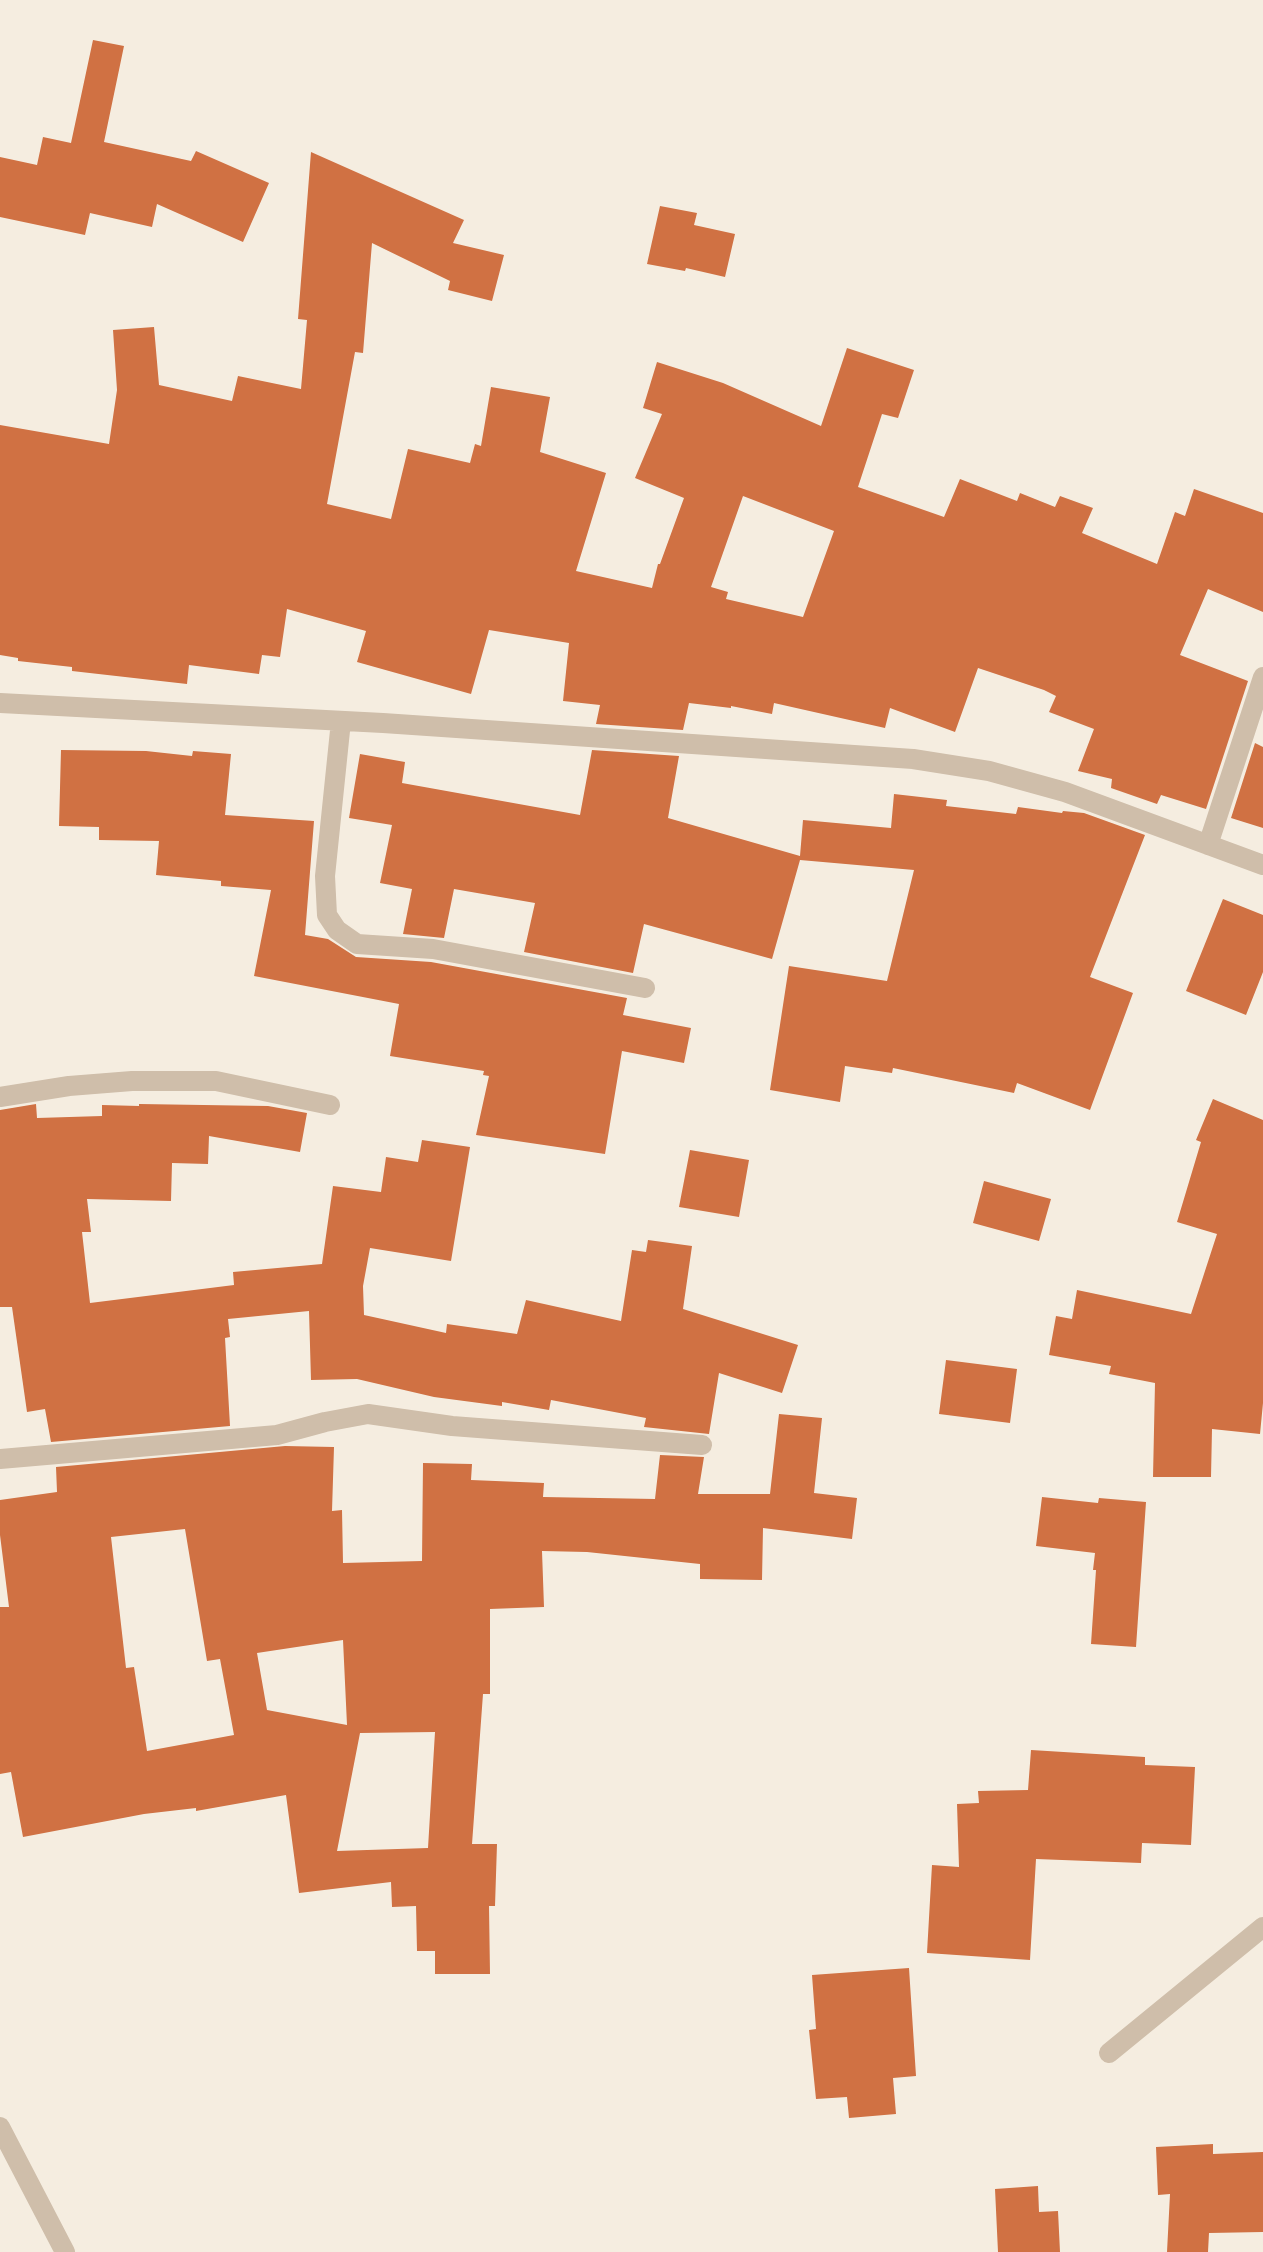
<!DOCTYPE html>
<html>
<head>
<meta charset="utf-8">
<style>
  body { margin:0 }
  canvas { display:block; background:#f5ede0 }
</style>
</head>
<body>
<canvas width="1263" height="2252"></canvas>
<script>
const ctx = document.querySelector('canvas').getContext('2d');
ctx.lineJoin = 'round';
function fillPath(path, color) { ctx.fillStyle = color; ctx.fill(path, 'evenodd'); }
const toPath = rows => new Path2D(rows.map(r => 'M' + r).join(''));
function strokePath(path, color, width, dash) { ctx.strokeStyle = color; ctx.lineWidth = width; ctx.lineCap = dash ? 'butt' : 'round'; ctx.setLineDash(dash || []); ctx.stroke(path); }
fillPath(toPath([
  [93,40,124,46,104,142,191,161,196,151,269,183,243,242,157,204,152,227,90,213,85,235,0,217,0,157,37,165,43,137,71,143],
  [311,152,464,220,453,243,504,255,492,301,448,290,450,281,372,243,363,353,355,352,327,504,391,519,408,449,470,463,475,444,481,446,491,387,550,397,540,452,606,473,576,571,652,588,658,564,660,564,684,498,635,478,662,414,643,408,657,362,723,383,821,426,847,348,914,370,898,418,882,414,858,487,944,517,960,479,1017,501,1020,493,1055,507,1060,496,1093,508,1082,533,1157,564,1175,512,1185,516,1194,489,1263,513,1263,612,1208,589,1180,655,1248,681,1206,809,1161,795,1157,804,1111,788,1112,779,1078,771,1094,729,1049,712,1056,696,1044,690,978,668,955,732,890,708,885,728,774,703,772,714,731,706,731,708,689,703,683,730,596,724,600,705,563,701,569,643,489,630,471,694,357,662,366,631,287,609,280,657,262,655,259,674,189,665,187,684,72,671,72,667,18,661,18,658,0,655,0,425,109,444,117,390,113,330,154,327,159,385,232,401,238,376,301,389,307,320,298,319],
  [743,496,834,531,803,617,726,599,728,592,711,587],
  [660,206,697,213,694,225,735,234,725,277,686,268,685,271,647,264],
  [1255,743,1263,747,1263,828,1231,818],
  [61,750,146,751,192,756,193,751,231,754,225,815,314,821,305,935,328,939,356,957,431,962,627,998,623,1015,691,1028,684,1063,622,1051,605,1154,476,1135,489,1076,483,1075,484,1071,390,1056,399,1004,254,976,271,890,221,886,221,881,156,875,159,841,99,840,99,827,59,826],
  [592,750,679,756,668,818,800,856,803,820,891,828,894,794,947,800,946,806,1016,814,1018,807,1062,813,1063,811,1084,813,1145,835,1090,977,1133,993,1090,1110,1017,1083,1014,1093,893,1068,892,1073,845,1066,840,1102,770,1090,789,966,887,981,914,870,800,860,772,959,644,924,633,973,524,952,535,903,454,889,444,938,403,934,412,889,380,883,392,825,349,818,360,754,405,762,402,783,580,815],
  [1223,899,1263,915,1263,972,1246,1015,1186,991],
  [1213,1099,1263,1120,1263,1403,1260,1434,1212,1429,1211,1477,1153,1477,1155,1383,1109,1374,1111,1366,1049,1355,1056,1316,1072,1319,1077,1290,1191,1314,1217,1234,1177,1222,1201,1142,1196,1140],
  [36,1104,37,1118,102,1116,102,1105,139,1106,139,1104,268,1106,307,1113,300,1152,209,1136,208,1164,172,1163,171,1201,87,1199,91,1232,82,1232,90,1303,234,1285,233,1272,322,1264,333,1186,381,1192,386,1157,418,1162,422,1140,470,1147,451,1261,370,1248,363,1286,364,1315,446,1333,447,1324,517,1334,526,1300,621,1321,632,1250,646,1252,648,1240,692,1246,683,1309,798,1345,782,1393,719,1373,709,1434,644,1427,646,1418,551,1400,549,1410,502,1402,502,1406,434,1397,357,1379,311,1380,309,1311,228,1319,230,1337,225,1338,230,1426,51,1442,45,1409,27,1412,12,1307,0,1307,0,1110],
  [690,1150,749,1160,739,1217,679,1207],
  [984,1181,1051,1199,1039,1241,973,1223],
  [946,1360,1017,1369,1010,1423,939,1414],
  [779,1414,822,1418,814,1493,857,1498,852,1539,763,1528,762,1580,700,1579,700,1564,587,1552,542,1551,544,1607,490,1609,490,1694,483,1694,472,1844,497,1844,495,1906,489,1906,490,1974,435,1974,435,1951,417,1951,416,1906,392,1907,391,1882,299,1893,286,1795,196,1811,196,1808,144,1814,23,1837,11,1772,0,1774,0,1607,9,1607,0,1535,0,1500,57,1492,56,1467,285,1446,334,1447,332,1511,342,1510,343,1563,422,1561,423,1463,472,1464,471,1480,544,1483,543,1497,655,1499,660,1455,704,1457,698,1494,770,1494],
  [185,1529,207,1661,220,1659,234,1735,147,1751,134,1667,126,1668,111,1537],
  [343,1640,347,1725,267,1710,257,1653],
  [435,1732,428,1848,337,1851,360,1733],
  [1042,1497,1098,1503,1099,1498,1146,1502,1136,1647,1091,1644,1096,1570,1093,1570,1095,1553,1036,1546],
  [1031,1750,1145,1757,1145,1765,1195,1767,1191,1845,1142,1843,1141,1863,1036,1859,1030,1960,927,1953,932,1865,959,1867,957,1804,979,1803,978,1791,1028,1790],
  [909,1968,916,2076,893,2078,896,2114,849,2118,847,2097,816,2099,809,2030,816,2029,812,1975],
  [1213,2144,1213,2154,1263,2152,1263,2232,1209,2233,1208,2252,1167,2252,1170,2194,1158,2195,1156,2147],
  [1038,2186,1039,2212,1058,2211,1060,2252,998,2252,995,2189]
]), '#d07143');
strokePath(toPath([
  [0,703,383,723,913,759,989,771,1065,792,1263,865],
  [341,721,325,876,327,915,337,930,357,944,433,949,645,988],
  [1208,845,1263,677],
  [0,1097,69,1086,132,1081,216,1081,330,1105],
  [0,1459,277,1435,325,1422,368,1414,452,1426,702,1445],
  [1109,2053,1263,1927],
  [0,2127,65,2252]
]), '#cfbeaa', 20);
</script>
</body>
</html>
